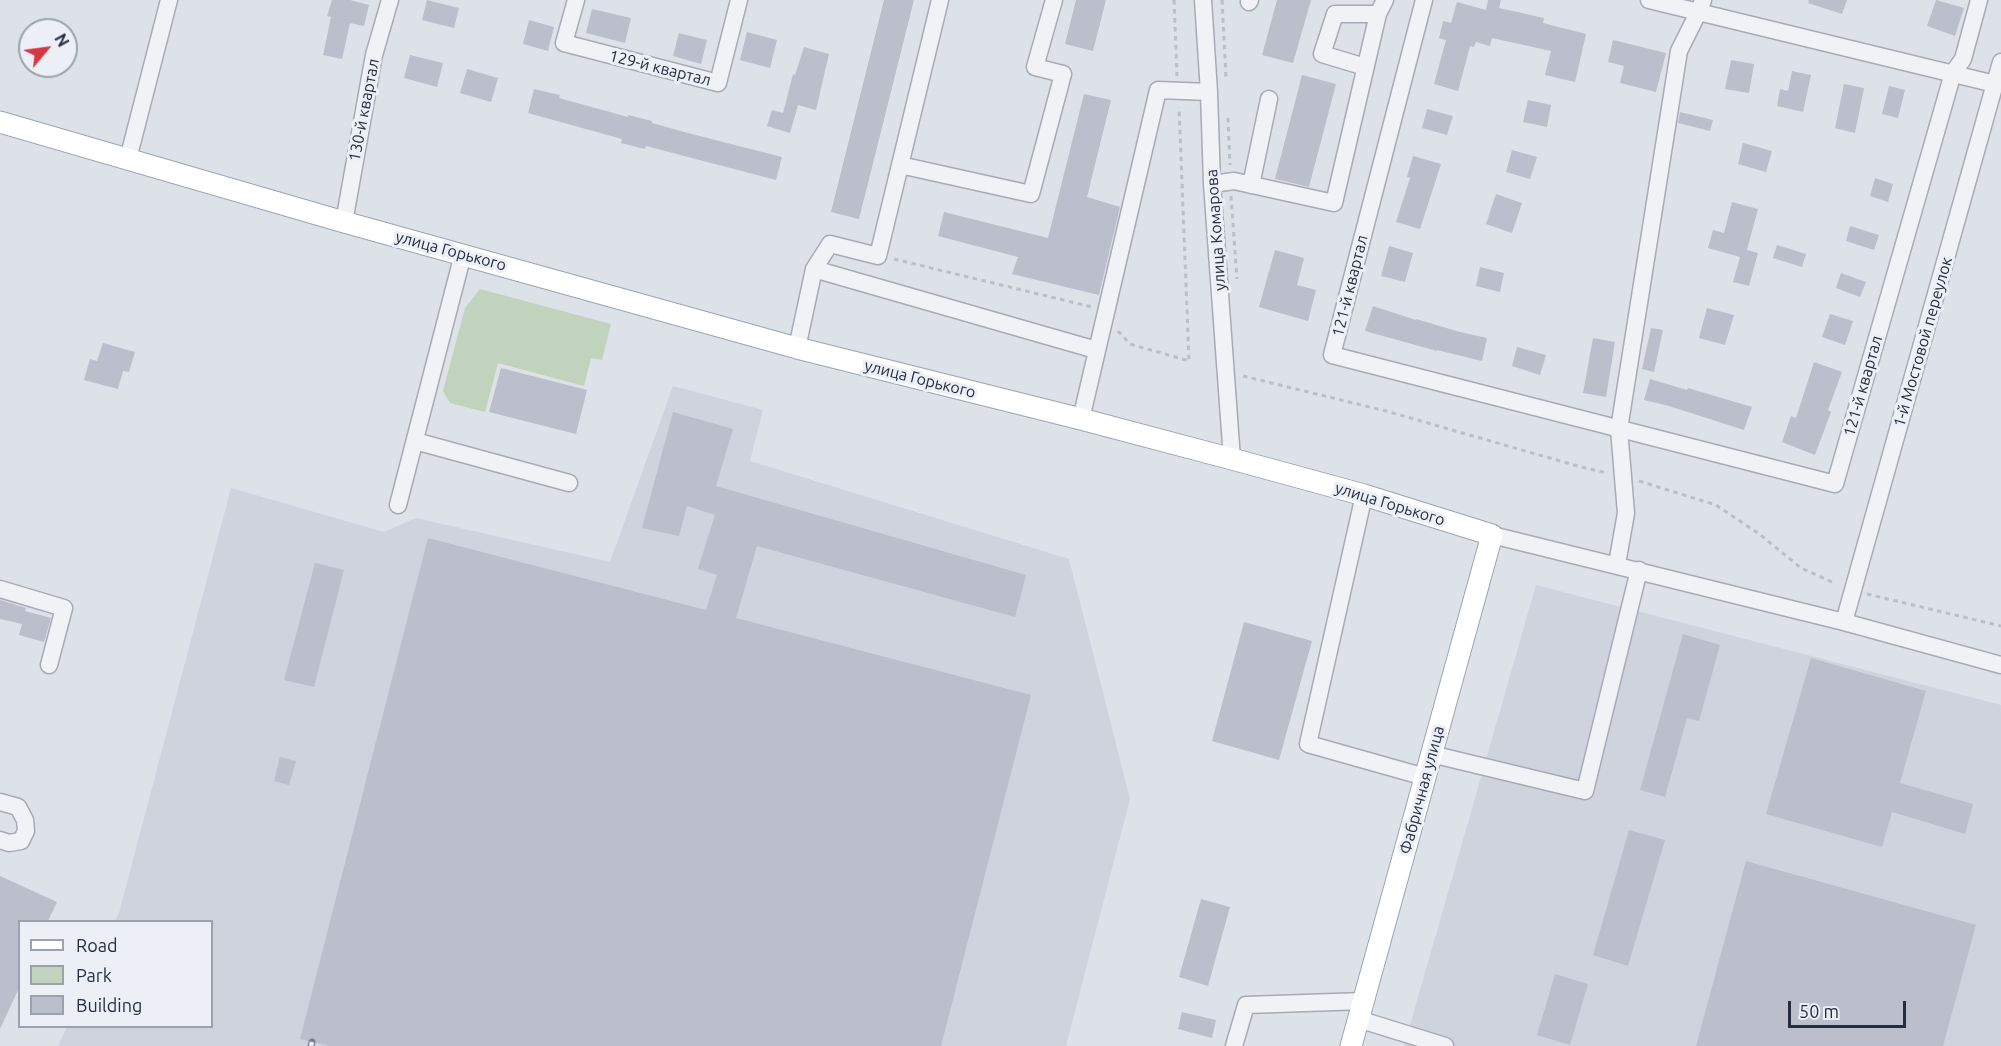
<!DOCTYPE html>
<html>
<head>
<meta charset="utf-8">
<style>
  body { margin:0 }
  #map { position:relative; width:2001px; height:1046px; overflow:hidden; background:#dde1e8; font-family:Ubuntu,sans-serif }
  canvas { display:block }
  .legend { position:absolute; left:18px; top:920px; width:195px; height:108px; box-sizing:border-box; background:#ecf0f6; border:2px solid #9ca2ad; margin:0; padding:8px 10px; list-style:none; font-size:18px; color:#252d40 }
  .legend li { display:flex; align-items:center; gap:12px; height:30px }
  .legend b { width:30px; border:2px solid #9ca2ad }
  .north { position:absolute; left:18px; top:18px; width:60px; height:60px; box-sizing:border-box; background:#ecf0f6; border:2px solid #9ca2ad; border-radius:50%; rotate:61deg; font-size:16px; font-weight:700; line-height:24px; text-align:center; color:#252d40 }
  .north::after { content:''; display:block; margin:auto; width:21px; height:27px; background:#d93643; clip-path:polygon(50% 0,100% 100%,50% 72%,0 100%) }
  .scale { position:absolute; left:1788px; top:1001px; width:118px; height:27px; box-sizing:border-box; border:3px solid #252d40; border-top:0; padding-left:8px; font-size:18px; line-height:21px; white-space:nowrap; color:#252d40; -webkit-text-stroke:4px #ecf0f6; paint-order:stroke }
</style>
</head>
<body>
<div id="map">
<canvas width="2001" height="1046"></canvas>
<ul class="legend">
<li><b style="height:8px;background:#fff"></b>Road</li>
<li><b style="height:16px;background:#c1d3bd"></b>Park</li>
<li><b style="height:16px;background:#babfcb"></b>Building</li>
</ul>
<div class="north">N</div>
<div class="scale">50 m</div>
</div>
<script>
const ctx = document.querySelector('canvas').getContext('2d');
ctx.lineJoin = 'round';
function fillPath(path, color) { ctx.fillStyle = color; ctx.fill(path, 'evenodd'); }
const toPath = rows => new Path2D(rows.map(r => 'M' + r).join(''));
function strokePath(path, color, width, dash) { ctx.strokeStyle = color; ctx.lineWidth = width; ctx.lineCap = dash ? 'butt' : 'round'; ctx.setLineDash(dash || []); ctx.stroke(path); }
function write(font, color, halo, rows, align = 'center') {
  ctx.font = font + ' Ubuntu,sans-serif'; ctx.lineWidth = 6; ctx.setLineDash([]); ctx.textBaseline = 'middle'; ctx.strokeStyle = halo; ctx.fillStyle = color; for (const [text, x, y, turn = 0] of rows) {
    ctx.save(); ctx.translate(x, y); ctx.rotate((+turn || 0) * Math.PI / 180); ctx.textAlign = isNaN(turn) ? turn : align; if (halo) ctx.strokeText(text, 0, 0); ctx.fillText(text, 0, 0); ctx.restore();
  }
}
fillPath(toPath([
  [673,386,763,410,750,461,1069,559,1130,799,1066,1046,58,1046,67,1027,212,1026,212,922,115,921,119,913,231,488,384,532,416,518,610,562],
  [1536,585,2001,705,2001,1046,1404,1046]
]), '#cfd3dd');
fillPath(toPath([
  [480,289,611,324,602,360,591,358,584,386,498,363,485,412,450,403,443,391,465,308]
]), '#c1d3bd');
fillPath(toPath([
  [332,0,350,0,369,5,364,26,350,23,342,59,323,55,331,17,327,16],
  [427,0,459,8,454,28,422,20],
  [884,0,914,0,859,219,831,212],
  [1076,0,1106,0,1093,51,1065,44],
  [1277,0,1311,0,1293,63,1262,55],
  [1488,0,1501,0,1499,8,1544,18,1543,23,1586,34,1575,82,1545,75,1551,51,1492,38,1490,46,1476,42,1474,47,1470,46,1458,91,1434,84,1446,40,1439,38,1443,21,1451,23,1457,2,1486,10],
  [1809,0,1847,0,1842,14,1808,3],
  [1936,0,1964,8,1955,36,1927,26],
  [592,9,631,18,625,43,586,33],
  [529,20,554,27,548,51,523,44],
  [747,32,777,40,770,68,740,60],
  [679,33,707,40,701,64,673,56],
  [1613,40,1666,53,1656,92,1620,83,1624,66,1608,62],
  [804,47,829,54,816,110,798,105,790,133,767,126,772,110,783,113,793,74,795,75],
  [410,55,443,63,437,87,404,78],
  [1731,60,1754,64,1749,93,1725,89],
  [467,69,498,78,491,102,460,93],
  [1792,71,1811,75,1803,112,1777,106,1780,89,1788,91],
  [1302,75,1336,84,1309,187,1275,179],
  [1844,84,1864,88,1855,133,1835,128],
  [1889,86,1905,90,1898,118,1882,114],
  [534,89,560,95,559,98,628,117,628,115,652,121,652,123,688,133,782,157,776,180,646,146,645,149,621,143,622,139,528,113],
  [1084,94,1111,100,1087,197,1120,207,1099,295,1012,274,1018,257,938,236,944,212,1048,238],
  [1528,100,1551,105,1547,127,1523,122],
  [1427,109,1453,116,1447,135,1422,128],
  [1680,112,1713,120,1710,131,1678,123],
  [1743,143,1772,151,1766,172,1738,164],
  [1512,150,1537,157,1530,179,1506,172],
  [1413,156,1441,164,1420,229,1396,222,1410,178,1407,177],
  [1875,178,1893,184,1888,202,1870,196],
  [1496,194,1522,203,1512,233,1486,224],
  [1732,202,1758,209,1747,250,1758,253,1749,286,1733,282,1740,257,1708,248,1713,230,1724,233],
  [1850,226,1879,235,1874,250,1846,241],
  [1777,245,1806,254,1802,267,1773,258],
  [1389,246,1413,253,1405,282,1381,276],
  [1275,250,1304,258,1297,285,1316,290,1308,321,1259,307],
  [1480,267,1504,273,1500,292,1476,286],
  [1841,273,1866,282,1860,297,1836,288],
  [1373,306,1416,320,1416,319,1460,332,1487,338,1482,361,1437,350,1437,351,1365,331],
  [1707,308,1734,315,1725,345,1699,338],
  [1830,314,1853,321,1845,345,1822,337],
  [1651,328,1663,330,1654,372,1642,369],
  [1593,338,1615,342,1606,397,1583,393],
  [103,343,135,352,129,372,123,371,118,389,84,380,90,359,97,361],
  [1517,347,1546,355,1540,375,1512,366],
  [1814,362,1842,372,1828,410,1831,412,1815,455,1782,442,1791,416,1796,418],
  [501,368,587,390,576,434,489,412],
  [1650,379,1687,390,1688,388,1752,407,1744,430,1669,406,1644,400],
  [673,412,733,429,716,486,1026,575,1015,617,757,546,736,618,1031,695,941,1046,329,1046,300,1039,428,538,706,610,717,575,698,569,715,515,687,506,679,536,642,528],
  [315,563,344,570,314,687,284,680],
  [0,600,26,608,25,611,51,618,44,642,19,635,22,624,0,619],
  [1244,622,1312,641,1279,760,1212,741],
  [1683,634,1720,645,1699,721,1687,718,1665,797,1640,790],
  [1811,658,1926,691,1900,783,1973,804,1965,834,1892,812,1882,847,1766,814],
  [280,757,296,761,289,785,274,781],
  [1629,830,1665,840,1628,966,1593,955],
  [1746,861,1976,925,1943,1046,1696,1046],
  [0,876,57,902,48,921,20,921,20,986,0,1029],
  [1201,899,1230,907,1208,986,1179,977],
  [1555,974,1588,984,1570,1045,1537,1035],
  [1182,1012,1216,1020,1212,1038,1178,1029]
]), '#babfcb');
const minor = toPath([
  [576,0,564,43,718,83,739,0],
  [1203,0,1209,92,1212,184,1232,459],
  [1424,0,1332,355,1835,484,1953,73,1963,59,1979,0],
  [1649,0,1995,84],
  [1249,2,1250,0],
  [1365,67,1322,54,1335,14,1378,14],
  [128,159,169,0],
  [900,165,1031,194,1063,74,1035,67,1054,0],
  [1212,184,1234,181,1334,203,1378,14,1385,0],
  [1251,185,1269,99],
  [344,222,374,55,390,0],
  [814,269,1096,350],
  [797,348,814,269,830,244,878,256,940,0],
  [1081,419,1158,90,1209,92],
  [415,441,569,483],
  [1364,495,1308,744,1425,777],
  [398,505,463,254],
  [1492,535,1844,622,2001,665],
  [1617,564,1626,513,1619,429,1679,51,1699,11,1703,0],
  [0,589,64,608,49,665],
  [1844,622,2001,62],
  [1431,754,1585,791,1639,570],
  [0,802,18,807,25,820,26,831,21,841,9,843,0,840],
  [1358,1019,1445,1046],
  [1234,1046,1246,1005,1364,1001]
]);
const major = toPath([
  [0,122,344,222,797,348,1081,419,1232,459,1364,495,1492,535,1351,1046]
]);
strokePath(minor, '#a6abb6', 19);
strokePath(major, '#9ba4b5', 23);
strokePath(toPath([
  [1174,0,1177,76],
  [1222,0,1226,78],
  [1228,118,1230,165],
  [1231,196,1237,279],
  [894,259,1092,307],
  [1118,331,1130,344,1189,361,1179,107],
  [1243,376,1386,411,1581,467,1607,473],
  [1639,481,1716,505,1758,533,1801,568,1832,582],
  [1867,594,2001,626]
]), '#bbbfc7', 3, [4.5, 4.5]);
strokePath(minor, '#f0f2f6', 16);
strokePath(major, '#fff', 21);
const rail = toPath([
  [311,1046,312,1042]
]);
strokePath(rail, '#757e93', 7);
strokePath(rail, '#ecf0f6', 4.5, [14]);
write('16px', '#252d40', '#ecf0f6', [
  ["129-й квартал",660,68,14],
  ["130-й квартал",364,110,-79],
  ["улица Комарова",1216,230,-94],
  ["улица Горького",451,251,15],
  ["121-й квартал",1350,286,-76],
  ["1-й Мостовой переулок",1923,342,-74],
  ["улица Горького",920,379,14],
  ["121-й квартал",1863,386,-74],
  ["улица Горького",1390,504,17],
  ["Фабричная улица",1422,790,-75]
]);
</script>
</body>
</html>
